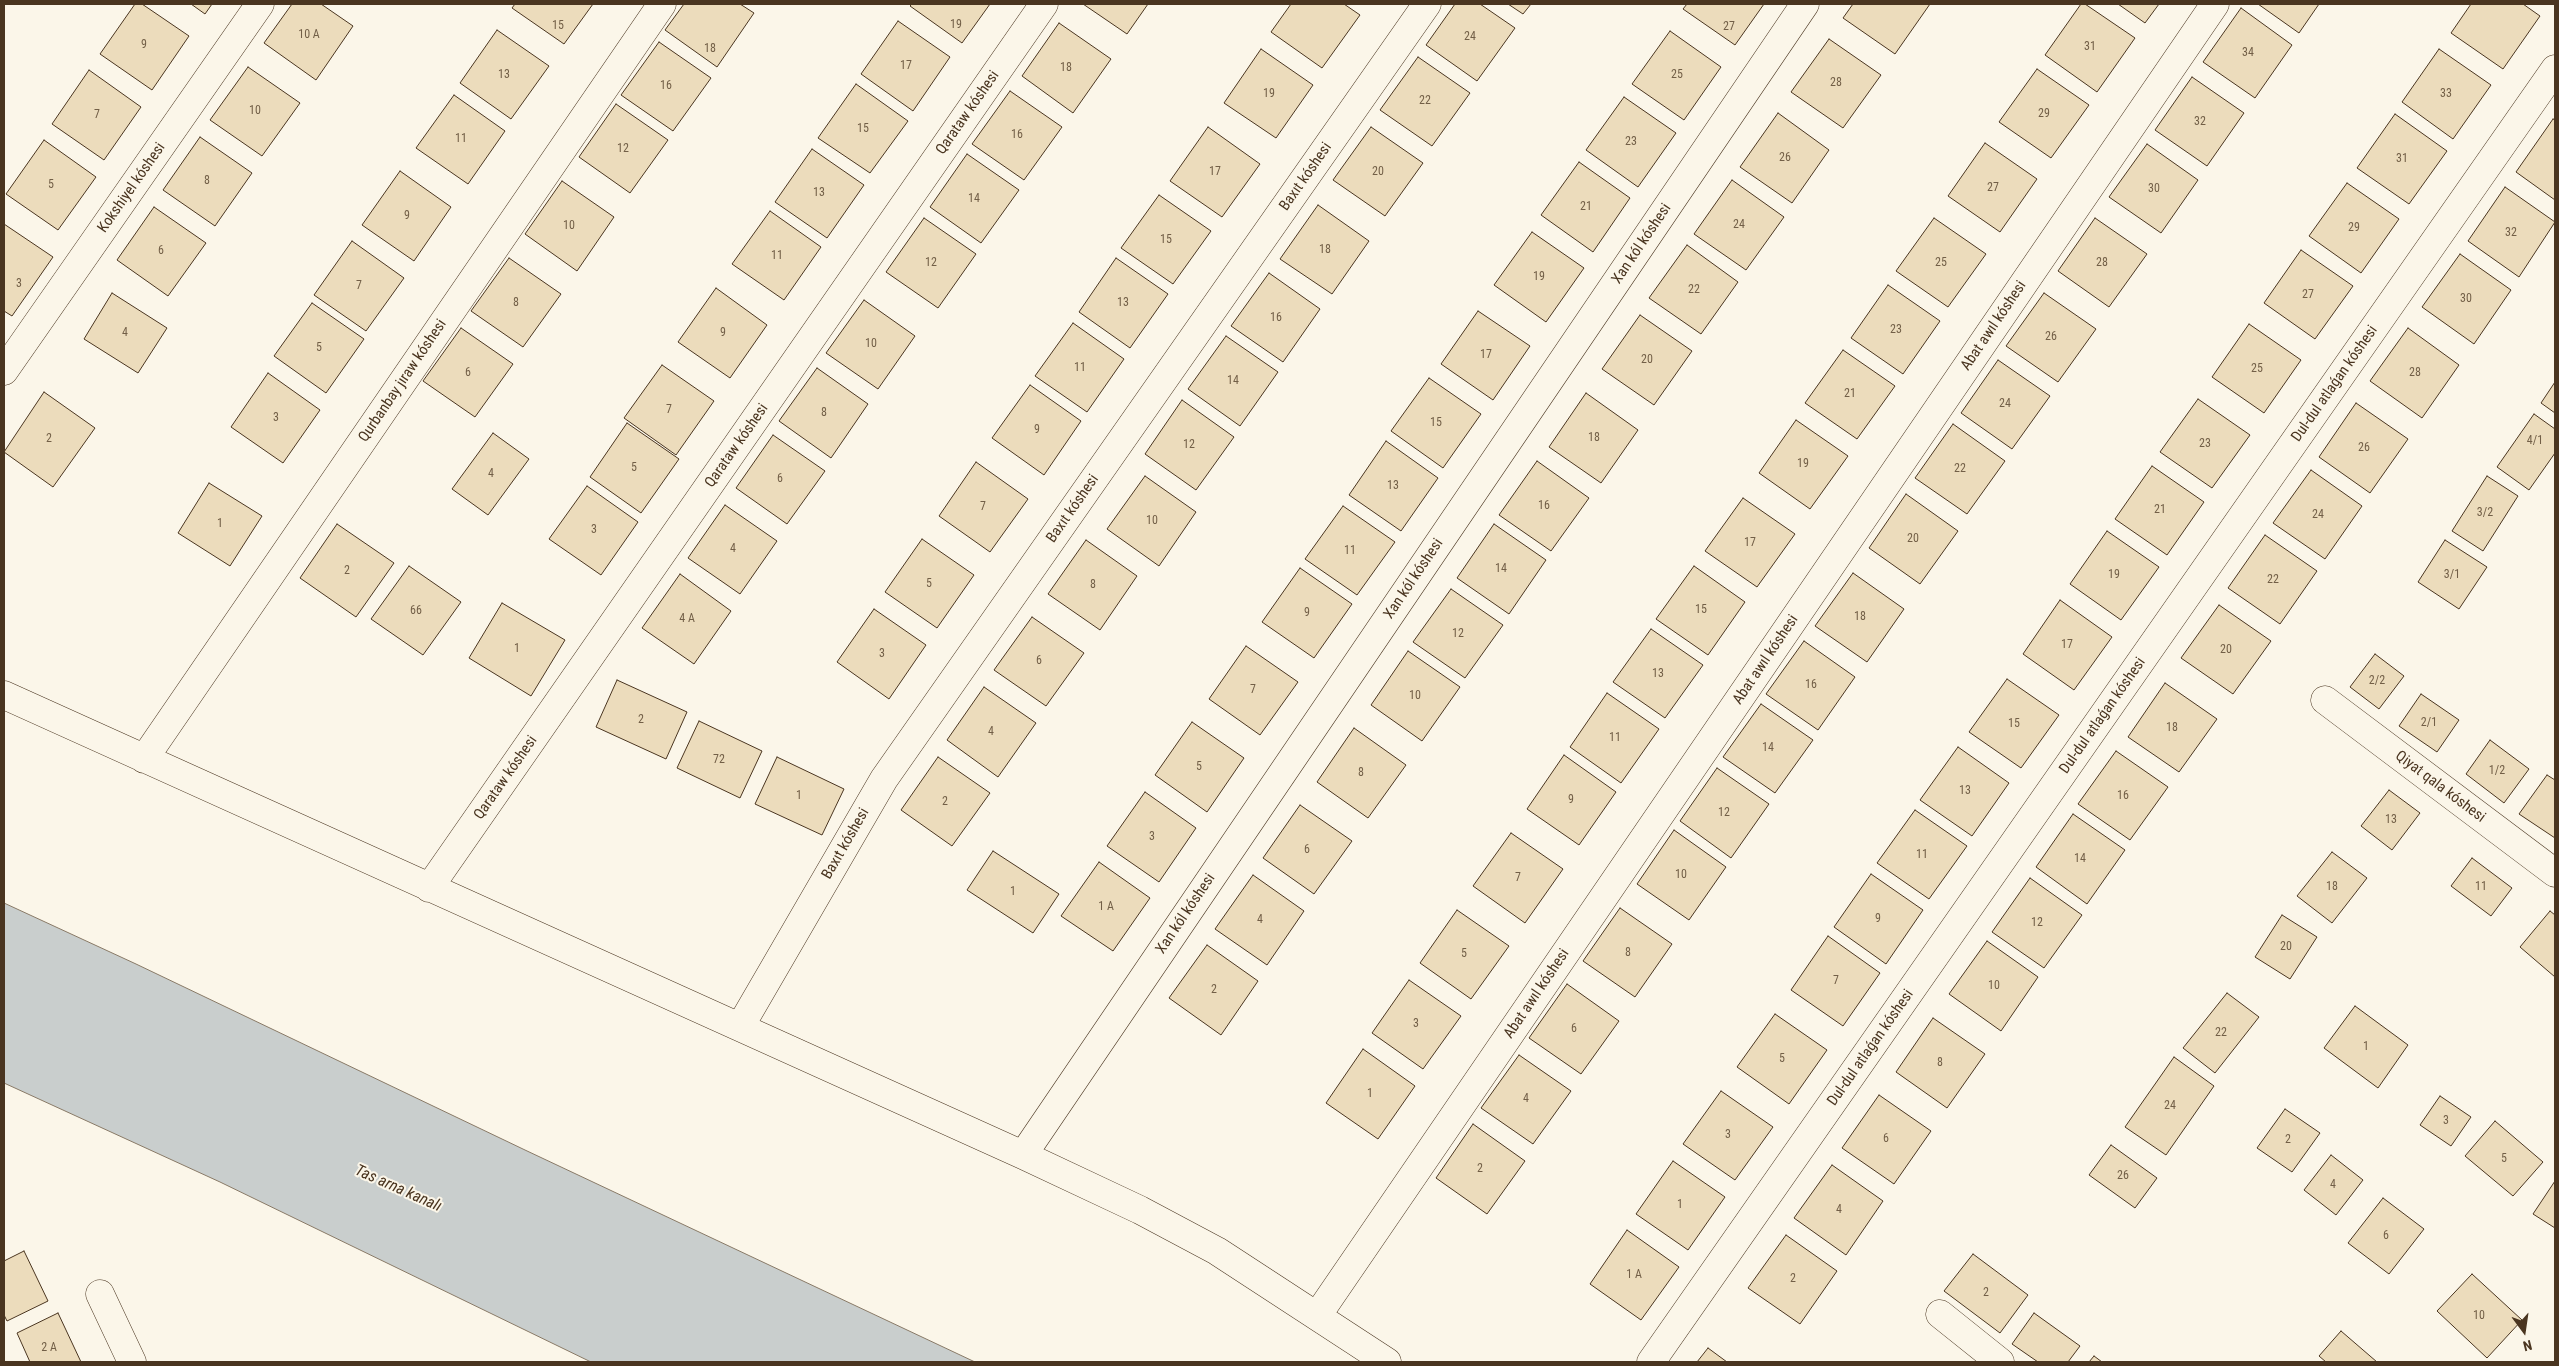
<!DOCTYPE html>
<html>
<head>
<meta charset="utf-8">
<style>
  body { margin:0 }
  #map { position:relative; width:2559px; height:1366px; overflow:hidden; background:#fbf6e9; font-family:"Roboto Condensed",sans-serif }
  canvas { display:block }
  .frame { position:absolute; inset:0; border:5px solid #4a3520; pointer-events:none }
  .north { position:absolute; left:2499px; top:1306px; width:50px; height:50px; -webkit-text-stroke:4px #fbf6e9; paint-order:stroke; rotate:166deg; font-size:14px; font-weight:700; line-height:20px; text-align:center; color:#4a3520 }
  .north::after { content:''; display:block; margin:auto; width:18px; height:22px; background:#4a3520; clip-path:polygon(50% 0,100% 100%,50% 72%,0 100%) }
</style>
</head>
<body>
<div id="map">
<canvas width="2559" height="1366"></canvas>
<div class="frame"></div>
<div class="north">N</div>
</div>
<script>
const ctx = document.querySelector('canvas').getContext('2d');
ctx.lineJoin = 'round';
function fillPath(path, color) { ctx.fillStyle = color; ctx.fill(path, 'evenodd'); }
const toPath = rows => new Path2D(rows.map(r => 'M' + r).join(''));
function strokePath(path, color, width, dash) { ctx.strokeStyle = color; ctx.lineWidth = width; ctx.lineCap = dash ? 'butt' : 'round'; ctx.setLineDash(dash || []); ctx.stroke(path); }
function write(font, color, halo, rows, align = 'center') {
  ctx.font = font + ' "Roboto Condensed",sans-serif'; ctx.lineWidth = 4; ctx.setLineDash([]); ctx.textBaseline = 'middle'; ctx.strokeStyle = halo; ctx.fillStyle = color; for (const [text, x, y, turn = 0] of rows) {
    ctx.save(); ctx.translate(x, y); ctx.rotate((+turn || 0) * Math.PI / 180); ctx.textAlign = isNaN(turn) ? turn : align; if (halo) ctx.strokeText(text, 0, 0); ctx.fillText(text, 0, 0); ctx.restore();
  }
}
const water = toPath([
  [4,903,136,964,525,1150,975,1362,591,1362,220,1182,4,1083,4,903]
]);
fillPath(water, '#c9cecd');
strokePath(water, '#887966', 1);
const building = toPath([
  [135,4,142,4,189,36,152,90,100,54,135,4],
  [191,4,212,4,205,14,191,4],
  [292,4,321,4,353,26,316,80,264,43,292,4],
  [515,4,593,4,564,44,512,8,515,4],
  [684,4,740,4,754,13,717,67,665,30,684,4],
  [912,4,990,4,962,43,910,6,912,4],
  [1083,4,1148,4,1127,34,1083,4],
  [1291,4,1344,4,1360,15,1322,68,1271,32,1291,4],
  [1455,4,1480,4,1515,28,1477,81,1426,45,1455,4],
  [1508,4,1531,4,1523,14,1508,4],
  [1687,4,1764,4,1735,45,1683,9,1687,4],
  [1853,4,1930,4,1895,54,1843,18,1853,4],
  [2081,4,2085,4,2135,38,2097,92,2045,55,2081,4],
  [2118,4,2159,4,2145,23,2118,4],
  [2258,4,2319,4,2299,33,2258,4],
  [2471,4,2523,4,2540,16,2503,69,2451,33,2471,4],
  [2241,8,2292,45,2255,98,2203,62,2241,8],
  [898,21,950,57,913,111,861,74,898,21],
  [1059,23,1111,59,1073,113,1022,76,1059,23],
  [497,30,549,66,511,119,460,83,497,30],
  [1670,31,1721,67,1684,120,1632,84,1670,31],
  [1829,39,1881,75,1843,128,1791,92,1829,39],
  [659,42,711,78,673,131,621,95,659,42],
  [1261,49,1313,85,1276,138,1224,103,1261,49],
  [2439,49,2491,85,2453,139,2402,102,2439,49],
  [1418,57,1470,93,1432,146,1380,110,1418,57],
  [248,67,300,103,262,156,210,120,248,67],
  [2037,69,2089,105,2051,158,1999,122,2037,69],
  [89,70,141,107,104,160,52,124,89,70],
  [2192,77,2244,113,2207,166,2155,130,2192,77],
  [856,84,908,121,870,173,818,138,856,84],
  [1010,91,1062,127,1024,180,972,144,1010,91],
  [454,95,505,131,468,184,416,148,454,95],
  [1624,97,1676,133,1638,187,1586,150,1624,97],
  [616,104,668,140,630,193,579,157,616,104],
  [1778,113,1829,150,1792,203,1740,167,1778,113],
  [2395,114,2447,151,2409,204,2357,168,2395,114],
  [2553,119,2555,120,2555,200,2516,172,2553,119],
  [1208,127,1260,164,1222,217,1170,181,1208,127],
  [1371,127,1423,163,1385,216,1333,180,1371,127],
  [200,137,252,173,215,226,163,190,200,137],
  [44,140,96,177,58,230,6,194,44,140],
  [1985,143,2037,179,2000,232,1948,196,1985,143],
  [2147,144,2198,180,2161,233,2109,197,2147,144],
  [812,149,864,185,827,238,775,202,812,149],
  [967,154,1019,190,981,243,930,207,967,154],
  [1579,162,1630,198,1593,252,1541,215,1579,162],
  [400,171,451,207,414,261,362,225,400,171],
  [1732,180,1784,217,1746,270,1694,234,1732,180],
  [562,181,614,217,577,271,525,234,562,181],
  [2347,183,2399,219,2361,273,2309,236,2347,183],
  [2505,187,2555,222,2519,277,2468,241,2505,187],
  [1159,195,1211,231,1173,284,1121,248,1159,195],
  [1318,205,1369,241,1332,294,1280,259,1318,205],
  [154,207,206,243,168,296,117,260,154,207],
  [770,211,821,247,784,300,732,264,770,211],
  [924,218,976,254,938,308,886,272,924,218],
  [1934,218,1986,254,1948,307,1896,271,1934,218],
  [2095,218,2147,254,2109,307,2058,271,2095,218],
  [4,224,53,257,12,316,4,311,4,224],
  [1532,232,1584,268,1546,322,1494,285,1532,232],
  [352,241,404,278,366,331,314,295,352,241],
  [1687,245,1738,282,1701,334,1649,298,1687,245],
  [2301,250,2353,286,2315,339,2264,303,2301,250],
  [2460,254,2511,290,2474,344,2422,307,2460,254],
  [509,258,561,294,523,347,471,311,509,258],
  [1116,258,1168,294,1130,348,1079,312,1116,258],
  [1269,273,1320,309,1283,362,1231,326,1269,273],
  [1888,285,1940,321,1903,374,1851,338,1888,285],
  [716,288,767,325,730,378,678,342,716,288],
  [112,293,167,328,138,373,84,339,112,293],
  [2044,293,2096,329,2058,382,2006,346,2044,293],
  [864,300,915,336,878,389,826,353,864,300],
  [312,303,364,339,326,393,274,356,312,303],
  [1478,311,1530,346,1493,400,1441,364,1478,311],
  [1640,315,1692,351,1654,405,1602,369,1640,315],
  [1073,323,1124,359,1087,412,1035,376,1073,323],
  [2249,324,2301,360,2264,413,2212,377,2249,324],
  [461,328,513,364,475,417,423,381,461,328],
  [2408,328,2459,365,2422,418,2370,381,2408,328],
  [1226,336,1278,372,1240,426,1188,389,1226,336],
  [1843,350,1895,386,1857,439,1805,403,1843,350],
  [1998,360,2050,396,2012,449,1961,413,1998,360],
  [662,365,714,401,676,455,624,418,662,365],
  [817,368,868,404,831,458,779,421,817,368],
  [268,373,320,410,283,463,231,427,268,373],
  [1429,378,1481,414,1443,468,1391,431,1429,378],
  [2555,382,2555,413,2541,403,2555,382],
  [1030,385,1081,421,1044,475,992,438,1030,385],
  [44,392,95,428,53,487,4,452,44,392],
  [1586,393,1638,430,1601,483,1549,447,1586,393],
  [2198,399,2250,435,2212,488,2160,452,2198,399],
  [1182,400,1234,437,1196,490,1145,454,1182,400],
  [2356,403,2408,439,2370,493,2319,457,2356,403],
  [2534,414,2555,429,2555,453,2529,490,2497,467,2534,414],
  [1796,420,1848,456,1810,509,1759,473,1796,420],
  [627,423,679,459,641,513,590,477,627,423],
  [1953,424,2005,461,1967,514,1915,478,1953,424],
  [493,433,529,459,488,515,452,489,493,433],
  [773,435,825,471,787,524,736,488,773,435],
  [1386,441,1438,478,1401,531,1349,495,1386,441],
  [1537,461,1589,498,1551,551,1499,515,1537,461],
  [976,462,1028,499,990,552,939,516,976,462],
  [2152,466,2204,502,2167,555,2115,519,2152,466],
  [2311,470,2362,506,2325,559,2273,523,2311,470],
  [1145,476,1196,512,1159,566,1107,529,1145,476],
  [2487,476,2518,496,2483,551,2452,531,2487,476],
  [209,483,262,516,230,566,178,533,209,483],
  [587,486,638,522,601,575,549,539,587,486],
  [1906,494,1958,531,1920,584,1869,548,1906,494],
  [1743,498,1795,534,1757,587,1705,551,1743,498],
  [725,505,777,541,740,594,688,558,725,505],
  [1343,506,1395,542,1357,595,1305,559,1343,506],
  [337,524,394,563,356,617,300,578,337,524],
  [1494,524,1546,560,1509,614,1457,578,1494,524],
  [2107,531,2159,567,2121,620,2070,584,2107,531],
  [2265,535,2317,571,2280,624,2228,588,2265,535],
  [922,539,974,575,937,628,885,592,922,539],
  [1086,540,1137,576,1100,630,1048,594,1086,540],
  [2445,540,2487,567,2459,609,2418,582,2445,540],
  [409,566,461,602,423,655,371,619,409,566],
  [1694,566,1745,602,1708,655,1656,619,1694,566],
  [1300,568,1352,604,1314,658,1262,622,1300,568],
  [1853,573,1904,609,1867,662,1815,626,1853,573],
  [680,574,731,611,694,664,642,628,680,574],
  [1451,589,1503,625,1465,678,1413,642,1451,589],
  [2060,600,2112,637,2074,690,2023,654,2060,600],
  [502,603,565,640,531,696,469,658,502,603],
  [2219,605,2271,641,2233,694,2181,658,2219,605],
  [874,609,926,645,889,699,837,662,874,609],
  [1032,617,1084,653,1046,706,994,670,1032,617],
  [1651,629,1703,665,1665,718,1613,682,1651,629],
  [1804,641,1855,677,1818,730,1766,694,1804,641],
  [1246,646,1298,682,1260,735,1209,699,1246,646],
  [1408,651,1460,687,1422,741,1371,705,1408,651],
  [2375,654,2404,676,2379,709,2350,687,2375,654],
  [2007,679,2059,715,2021,768,1969,732,2007,679],
  [617,680,687,712,666,759,596,727,617,680],
  [2165,683,2217,719,2179,772,2128,737,2165,683],
  [984,687,1036,723,998,777,947,740,984,687],
  [1607,693,1659,729,1621,783,1570,747,1607,693],
  [2421,694,2459,720,2437,752,2399,726,2421,694],
  [1761,704,1813,740,1775,793,1723,757,1761,704],
  [699,721,762,751,740,798,677,768,699,721],
  [1192,722,1244,758,1207,812,1155,775,1192,722],
  [1354,728,1406,765,1368,818,1317,782,1354,728],
  [2490,740,2529,769,2504,803,2466,774,2490,740],
  [1958,747,2009,783,1972,836,1920,800,1958,747],
  [2116,751,2168,787,2130,840,2078,804,2116,751],
  [1564,755,1616,792,1579,845,1527,809,1564,755],
  [777,757,844,789,822,835,755,804,777,757],
  [938,757,990,793,952,846,901,810,938,757],
  [1717,768,1769,804,1731,858,1680,821,1717,768],
  [2547,775,2555,780,2555,838,2519,814,2547,775],
  [2389,790,2420,813,2392,850,2361,826,2389,790],
  [1145,792,1196,828,1159,882,1107,846,1145,792],
  [1300,805,1352,841,1314,894,1263,858,1300,805],
  [1915,810,1967,846,1929,899,1877,863,1915,810],
  [2073,814,2125,850,2087,904,2036,867,2073,814],
  [1674,830,1726,867,1689,920,1637,884,1674,830],
  [1511,833,1563,869,1525,923,1473,886,1511,833],
  [993,851,1059,894,1033,933,967,890,993,851],
  [2332,852,2367,878,2332,923,2297,896,2332,852],
  [2472,858,2512,888,2491,916,2451,886,2472,858],
  [1099,862,1150,898,1113,951,1061,916,1099,862],
  [1871,874,1923,910,1886,964,1834,927,1871,874],
  [1253,875,1304,911,1267,965,1215,929,1253,875],
  [2030,878,2082,915,2044,968,1992,932,2030,878],
  [1620,908,1672,944,1635,997,1583,961,1620,908],
  [1457,910,1509,946,1471,999,1420,963,1457,910],
  [2550,911,2555,915,2555,977,2520,947,2550,911],
  [2282,915,2317,937,2290,979,2255,957,2282,915],
  [1828,936,1880,973,1843,1026,1791,990,1828,936],
  [1987,941,2038,977,2001,1031,1949,994,1987,941],
  [1207,945,1258,981,1221,1035,1169,998,1207,945],
  [1409,980,1461,1016,1423,1069,1372,1033,1409,980],
  [1567,984,1619,1021,1581,1074,1529,1038,1567,984],
  [2227,993,2259,1017,2215,1073,2183,1048,2227,993],
  [2355,1006,2408,1045,2378,1088,2324,1048,2355,1006],
  [1775,1014,1827,1050,1789,1104,1737,1067,1775,1014],
  [1933,1018,1985,1054,1947,1108,1896,1072,1933,1018],
  [1363,1049,1415,1086,1378,1139,1326,1103,1363,1049],
  [1519,1055,1571,1091,1533,1144,1481,1108,1519,1055],
  [2174,1057,2214,1086,2166,1155,2125,1127,2174,1057],
  [1721,1091,1773,1127,1735,1180,1683,1144,1721,1091],
  [1879,1095,1931,1131,1894,1184,1842,1148,1879,1095],
  [2440,1096,2471,1117,2451,1146,2420,1125,2440,1096],
  [2285,1109,2320,1133,2292,1172,2257,1148,2285,1109],
  [2495,1121,2543,1162,2513,1196,2465,1156,2495,1121],
  [1473,1124,1525,1161,1487,1214,1436,1178,1473,1124],
  [2111,1145,2157,1178,2135,1208,2089,1175,2111,1145],
  [2331,1155,2363,1180,2336,1215,2304,1190,2331,1155],
  [1673,1161,1725,1197,1688,1250,1636,1214,1673,1161],
  [1832,1165,1883,1201,1846,1255,1794,1218,1832,1165],
  [2555,1181,2555,1228,2533,1214,2555,1181],
  [2383,1198,2424,1229,2389,1274,2348,1243,2383,1198],
  [1627,1230,1679,1267,1641,1320,1590,1284,1627,1230],
  [1786,1235,1837,1271,1800,1324,1748,1288,1786,1235],
  [24,1251,48,1301,7,1321,4,1315,4,1261,24,1251],
  [1973,1254,2028,1295,2000,1333,1944,1291,1973,1254],
  [2472,1274,2522,1320,2487,1358,2437,1311,2472,1274],
  [58,1313,81,1362,30,1362,17,1333,58,1313],
  [2034,1313,2080,1346,2068,1362,2038,1362,2012,1344,2034,1313],
  [2341,1331,2377,1362,2326,1362,2319,1356,2341,1331],
  [1708,1348,1727,1362,1697,1362,1708,1348],
  [2094,1356,2102,1362,2089,1362,2094,1356]
]);
fillPath(building, '#ecdcbc');
strokePath(building, '#4a3520', 1);
const minor = toPath([
  [4,371,260,4],
  [4,695,1023,1155,1140,1210,1217,1251,1387,1362],
  [2325,700,2555,873],
  [144,759,662,4],
  [429,888,1044,4],
  [740,1027,884,779,1427,4],
  [1023,1155,1805,4],
  [100,1294,132,1362],
  [1940,1314,2000,1362],
  [1317,1316,2215,4],
  [1651,1362,2555,69]
]);
strokePath(minor, '#4a3520', 29);
strokePath(minor, '#fbf6e9', 28);
write('12px', '#725f47', null, [
  ["19",956,25],
  ["15",558,26],
  ["27",1729,27],
  ["10 А",309,35],
  ["24",1470,37],
  ["9",144,45],
  ["31",2090,47],
  ["18",710,49],
  ["34",2248,53],
  ["17",906,66],
  ["18",1066,68],
  ["13",504,75],
  ["25",1677,75],
  ["28",1836,83],
  ["16",666,86],
  ["19",1269,94],
  ["33",2446,94],
  ["22",1425,101],
  ["10",255,111],
  ["29",2044,114],
  ["7",97,115],
  ["32",2200,122],
  ["15",863,129],
  ["16",1017,135],
  ["11",461,139],
  ["23",1631,142],
  ["12",623,149],
  ["26",1785,158],
  ["31",2402,159],
  ["17",1215,172],
  ["20",1378,172],
  ["8",207,181],
  ["5",51,185],
  ["27",1993,188],
  ["30",2154,189],
  ["13",819,193],
  ["14",974,199],
  ["21",1586,207],
  ["9",407,216],
  ["24",1739,225],
  ["10",569,226],
  ["29",2354,228],
  ["32",2511,233],
  ["15",1166,240],
  ["18",1325,250],
  ["6",161,251],
  ["11",777,256],
  ["12",931,263],
  ["25",1941,263],
  ["28",2102,263],
  ["19",1539,277],
  ["3",19,284],
  ["7",359,286],
  ["22",1694,290],
  ["27",2308,295],
  ["30",2466,299],
  ["8",516,303],
  ["13",1123,303],
  ["16",1276,318],
  ["23",1896,330],
  ["4",125,333],
  ["9",723,333],
  ["26",2051,337],
  ["10",871,344],
  ["5",319,348],
  ["17",1486,355],
  ["20",1647,360],
  ["11",1080,368],
  ["25",2257,369],
  ["6",468,373],
  ["28",2415,373],
  ["14",1233,381],
  ["21",1850,394],
  ["24",2005,404],
  ["7",669,410],
  ["8",824,413],
  ["3",276,418],
  ["15",1436,423],
  ["9",1037,430],
  ["18",1594,438],
  ["2",49,439],
  ["4/1",2535,441],
  ["23",2205,444],
  ["12",1189,445],
  ["26",2364,448],
  ["19",1803,464],
  ["5",634,468],
  ["22",1960,469],
  ["4",491,474],
  ["6",780,479],
  ["13",1393,486],
  ["16",1544,506],
  ["7",983,507],
  ["21",2160,510],
  ["3/2",2485,513],
  ["24",2318,515],
  ["10",1152,521],
  ["1",220,524],
  ["3",594,530],
  ["20",1913,539],
  ["17",1750,543],
  ["4",733,549],
  ["11",1350,551],
  ["14",1501,569],
  ["2",347,571],
  ["19",2114,575],
  ["3/1",2452,575],
  ["22",2273,580],
  ["5",929,584],
  ["8",1093,585],
  ["15",1701,610],
  ["66",416,611],
  ["9",1307,613],
  ["18",1860,617],
  ["4 А",687,619],
  ["12",1458,634],
  ["17",2067,645],
  ["1",517,649],
  ["20",2226,650],
  ["3",882,654],
  ["6",1039,661],
  ["13",1658,674],
  ["2/2",2377,681],
  ["16",1811,685],
  ["7",1253,690],
  ["10",1415,696],
  ["2",641,720],
  ["2/1",2429,723],
  ["15",2014,724],
  ["18",2172,728],
  ["4",991,732],
  ["11",1615,738],
  ["14",1768,748],
  ["72",719,760],
  ["5",1199,767],
  ["1/2",2497,771],
  ["8",1361,773],
  ["13",1965,791],
  ["1",799,796],
  ["16",2123,796],
  ["9",1571,800],
  ["2",945,802],
  ["12",1724,813],
  ["13",2391,820],
  ["3",1152,837],
  ["6",1307,850],
  ["11",1922,855],
  ["14",2080,859],
  ["10",1681,875],
  ["7",1518,878],
  ["18",2332,887],
  ["11",2481,887],
  ["1",1013,892],
  ["1 А",1106,907],
  ["9",1878,919],
  ["4",1260,920],
  ["12",2037,923],
  ["20",2286,947],
  ["8",1628,953],
  ["5",1464,954],
  ["7",1836,981],
  ["10",1994,986],
  ["2",1214,990],
  ["3",1416,1024],
  ["6",1574,1029],
  ["22",2221,1033],
  ["1",2366,1047],
  ["5",1782,1059],
  ["8",1940,1063],
  ["1",1370,1094],
  ["4",1526,1099],
  ["24",2170,1106],
  ["3",2446,1121],
  ["3",1728,1135],
  ["6",1886,1139],
  ["2",2288,1140],
  ["5",2504,1159],
  ["2",1480,1169],
  ["26",2123,1176],
  ["4",2333,1185],
  ["1",1680,1205],
  ["4",1839,1210],
  ["6",2386,1236],
  ["1 А",1634,1275],
  ["2",1793,1279],
  ["2",1986,1293],
  ["10",2479,1316],
  ["2 А",49,1348]
]);
write('15px', '#4a3520', '#fbf6e9', [
  ["Qarataw kóshesi",968,113,-55],
  ["Baxıt kóshesi",1306,177,-55],
  ["Kokshiyel kóshesi",132,188,-55],
  ["Xan kól kóshesi",1642,244,-56],
  ["Abat awıl kóshesi",1994,326,-56],
  ["Qurbanbay jıraw kóshesi",403,381,-56],
  ["Dul-dul atlaǵan kóshesi",2335,384,-55],
  ["Qarataw kóshesi",737,446,-55],
  ["Baxıt kóshesi",1073,509,-55],
  ["Xan kól kóshesi",1414,579,-56],
  ["Abat awıl kóshesi",1766,660,-56],
  ["Dul-dul atlaǵan kóshesi",2103,716,-55],
  ["Qarataw kóshesi",506,778,-55],
  ["Qiyat qala kóshesi",2440,787,37],
  ["Baxıt kóshesi",846,844,-60],
  ["Xan kól kóshesi",1186,914,-56],
  ["Abat awıl kóshesi",1537,994,-56],
  ["Dul-dul atlaǵan kóshesi",1871,1048,-55]
]);
write('italic 16px', '#4a3520', '#fbf6e9', [
  ["Tas arna kanalı",398,1189,24]
]);
</script>
</body>
</html>
